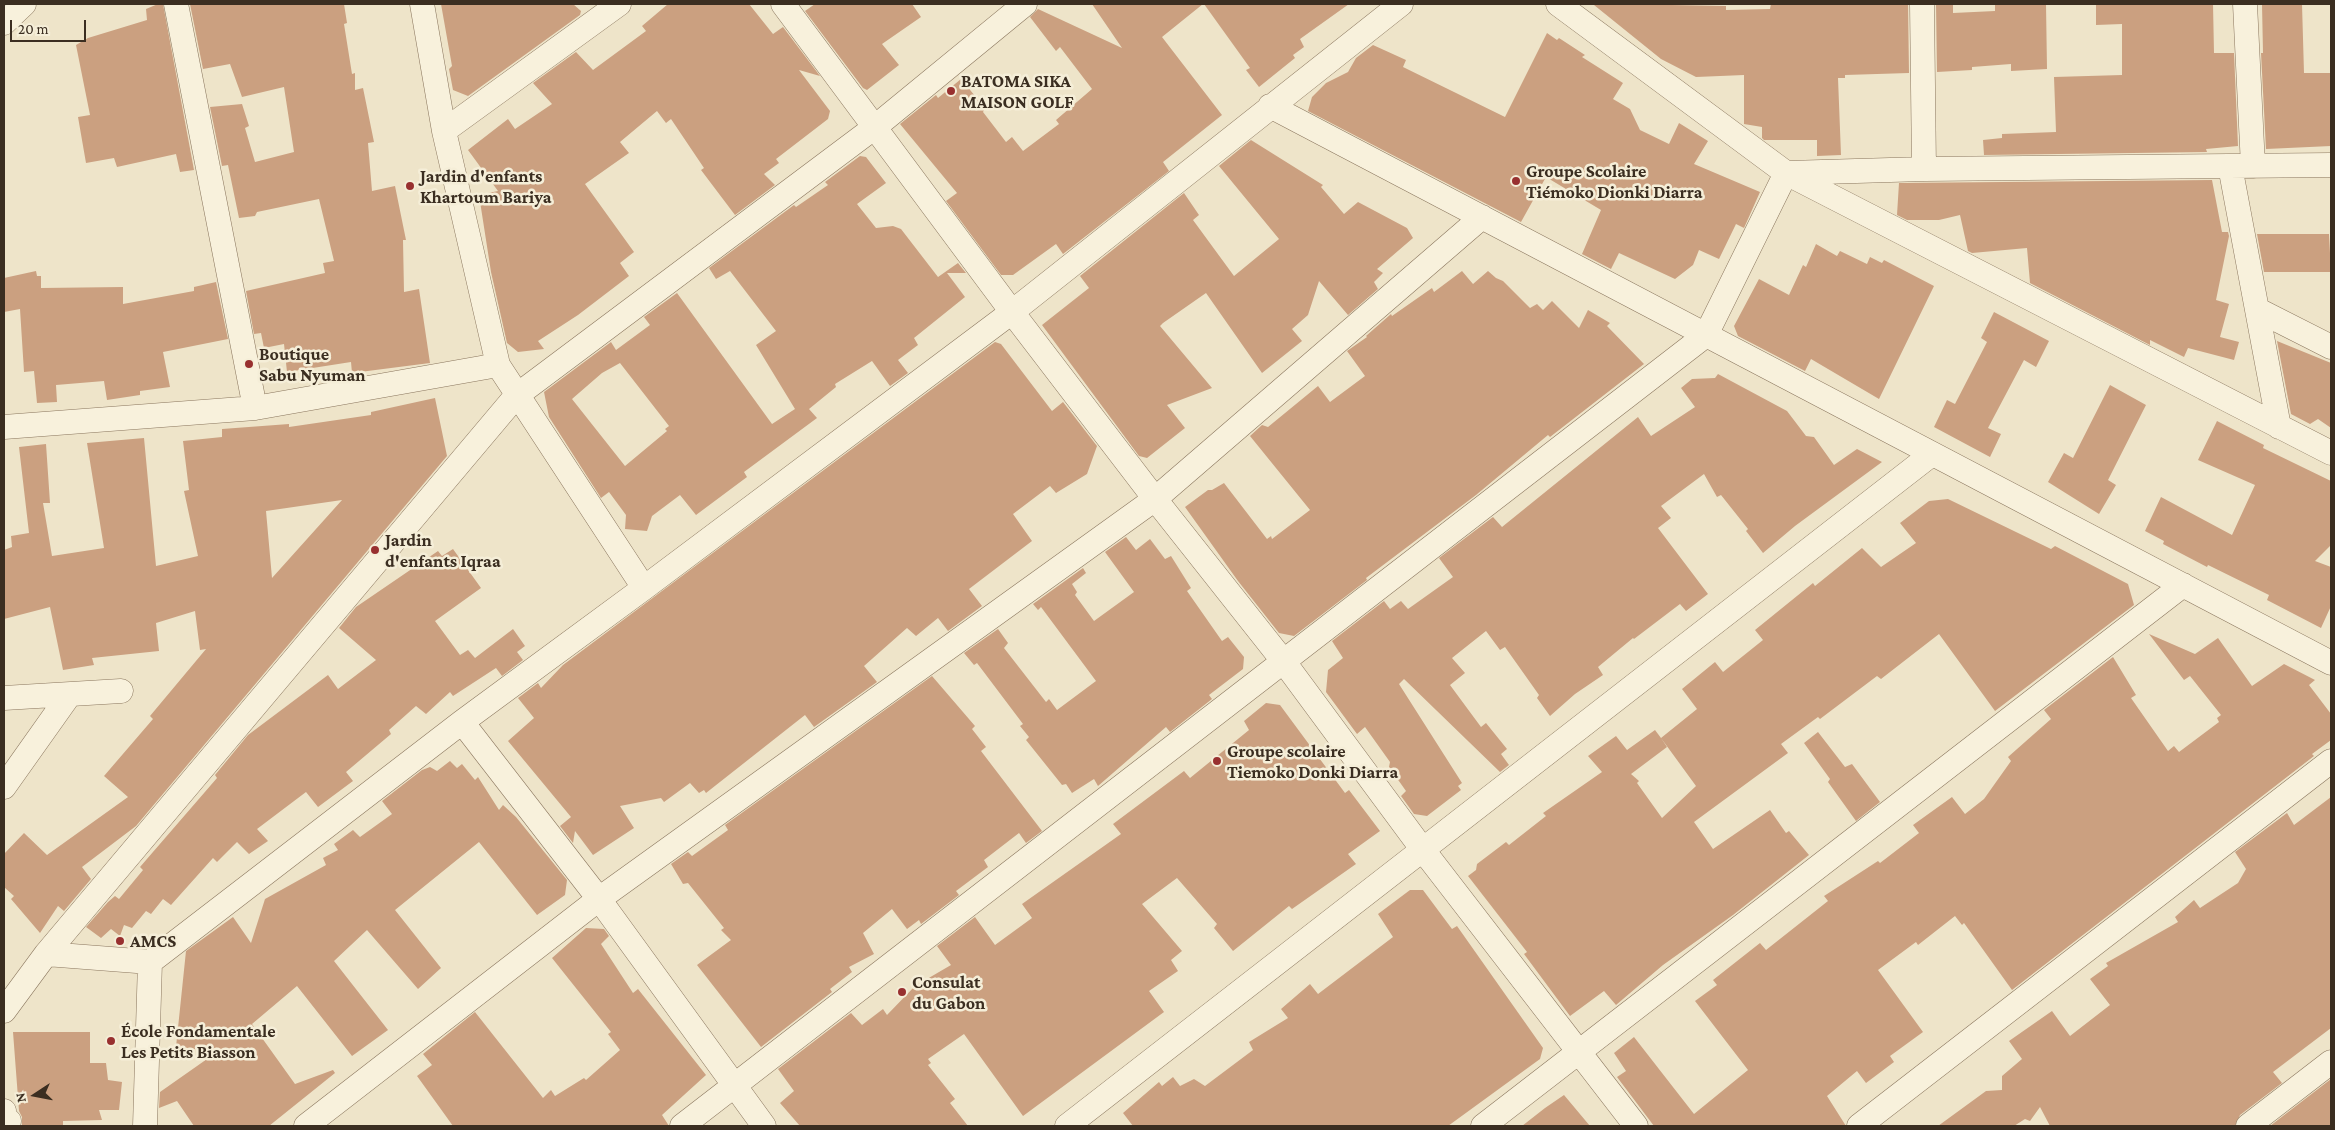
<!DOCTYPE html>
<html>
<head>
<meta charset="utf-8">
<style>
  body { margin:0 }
  #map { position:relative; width:2335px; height:1130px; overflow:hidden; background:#eee4c9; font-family:"Crimson Pro",serif }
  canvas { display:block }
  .frame { position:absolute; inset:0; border:5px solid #3b2e21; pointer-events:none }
  .north { position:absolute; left:10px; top:1070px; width:50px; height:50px; -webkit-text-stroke:4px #f5eed8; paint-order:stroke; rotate:259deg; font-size:14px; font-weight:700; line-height:20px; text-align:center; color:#3b2e21 }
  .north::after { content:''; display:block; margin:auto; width:18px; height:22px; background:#3b2e21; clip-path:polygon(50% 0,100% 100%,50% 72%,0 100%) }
  .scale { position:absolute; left:10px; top:20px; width:76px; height:22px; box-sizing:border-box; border:2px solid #3b2e21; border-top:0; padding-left:6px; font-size:15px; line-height:18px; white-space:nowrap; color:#3b2e21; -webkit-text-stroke:4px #f5eed8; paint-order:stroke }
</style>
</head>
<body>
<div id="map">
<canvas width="2335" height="1130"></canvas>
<div class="frame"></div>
<div class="north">N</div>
<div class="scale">20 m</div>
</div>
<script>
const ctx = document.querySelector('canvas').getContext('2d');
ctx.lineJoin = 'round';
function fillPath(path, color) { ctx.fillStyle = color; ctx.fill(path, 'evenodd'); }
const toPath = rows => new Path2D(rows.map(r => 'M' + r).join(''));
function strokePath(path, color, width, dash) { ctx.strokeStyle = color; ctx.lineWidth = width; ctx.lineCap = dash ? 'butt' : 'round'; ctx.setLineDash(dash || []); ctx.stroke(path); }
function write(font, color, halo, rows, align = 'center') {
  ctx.font = font + ' "Crimson Pro",serif'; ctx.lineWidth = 5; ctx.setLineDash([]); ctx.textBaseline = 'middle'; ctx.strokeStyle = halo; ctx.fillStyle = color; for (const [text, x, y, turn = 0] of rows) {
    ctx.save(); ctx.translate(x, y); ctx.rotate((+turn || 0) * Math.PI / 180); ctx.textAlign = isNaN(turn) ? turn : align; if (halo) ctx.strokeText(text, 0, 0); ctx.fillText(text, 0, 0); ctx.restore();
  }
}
fillPath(toPath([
  [158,4,163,4,194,170,180,172,176,154,117,167,114,158,86,163,78,117,90,115,76,45,88,38,147,20,146,9],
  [190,4,344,4,347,23,344,24,352,74,355,73,355,90,363,88,374,142,368,143,372,191,395,186,406,240,403,240,404,292,419,289,430,363,352,373,351,362,287,372,284,344,264,348,261,333,254,334,246,291,325,273,323,263,334,261,319,199,257,212,255,216,239,218,228,165,222,166,210,107,242,104,249,126,245,128,255,162,294,152,284,87,242,97,230,64,203,69],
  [441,4,573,4,581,11,580,15,468,96,453,90,449,69,452,66],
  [668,4,749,4,773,34,783,27,820,76,799,70,830,111,828,119,776,159,779,163,764,174,775,185,735,215,701,170,704,168,671,119,666,123,657,111,620,142,629,153,585,184,634,252,620,263,629,276,578,315,538,341,544,349,518,352,507,343,491,272,479,195,498,191,468,150,508,119,515,129,552,104,533,83,576,52,593,70,646,31,642,26],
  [815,4,912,4,921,17,882,44,899,65,867,90,863,88,805,11],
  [1092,4,1203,4,1162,37,1222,115,1163,162,1169,171,1063,254,1056,244,1013,275,1001,275,946,201,957,193,900,124,936,95,938,98,961,79,985,108,983,112,1006,142,1012,137,1023,151,1059,124,1056,120,1092,89,1060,47,1056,51,1030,17,1038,9,1122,48],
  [1204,4,1349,4,1300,39,1304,47,1293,55,1295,58,1259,87,1246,70,1250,68],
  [1617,4,1726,6,1726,10,1770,9,1771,4,1908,4,1909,73,1845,75,1845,78,1838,78,1841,155,1817,156,1817,140,1764,140,1762,138,1762,127,1744,124,1744,75,1696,77,1661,59,1594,5],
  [1936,4,1953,4,1953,13,1995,11,1995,4,2046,4,2047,69,2011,71,2011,64,1972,67,1972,70,1937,72],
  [2096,4,2213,4,2214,53,2234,53,2238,146,2206,149,2207,152,1984,155,1983,140,2002,138,2002,134,2056,132,2054,77,2122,75,2122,24,2096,25],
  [2262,4,2302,4,2304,73,2331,73,2331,146,2266,149,2261,53,2263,53],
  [1547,33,1557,40,1559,38,1585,55,1582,57,1623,83,1613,99,1630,109,1640,130,1669,144,1679,123,1708,141,1694,164,1760,192,1744,228,1736,224,1719,259,1699,250,1693,265,1675,279,1619,253,1611,269,1582,254,1601,210,1546,177,1521,222,1308,111,1312,97,1326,83,1348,72,1356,58,1373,45,1406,60,1403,67,1505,117],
  [1251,140,1323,185,1321,187,1344,214,1358,202,1407,228,1413,238,1377,269,1383,273,1374,282,1378,289,1348,315,1319,281,1308,315,1292,329,1302,341,1262,373,1206,293,1163,323,1160,326,1212,388,1167,405,1185,428,1147,458,1139,456,1042,325,1089,288,1080,276,1184,193,1199,215,1193,220,1234,276,1279,239,1219,166],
  [860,156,866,157,886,183,857,204,876,228,893,226,901,229,938,277,958,263,966,273,947,273,965,297,914,338,918,345,898,360,908,373,890,386,872,361,835,384,836,387,809,409,817,418,744,472,747,477,696,515,680,495,652,516,647,531,625,529,626,515,609,492,601,498,549,417,544,392,611,342,616,350,650,325,644,317,677,293,772,424,795,409,756,345,776,331,730,271,716,279,709,268,794,205,796,207,828,185,825,182],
  [620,363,669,426,665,429,667,431,625,466,572,399,602,373],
  [2212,180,2222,232,2228,232,2229,236,2216,300,2229,304,2220,337,2239,342,2234,360,2188,348,2184,357,2150,340,2150,345,2030,283,2027,248,1972,253,1968,251,1960,215,1939,220,1907,220,1897,215,1899,183],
  [2257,234,2329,234,2331,272,2264,272],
  [1816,244,1837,256,1840,251,1867,264,1870,257,1882,263,1884,260,1934,286,1879,399,1811,359,1805,371,1738,336,1734,326,1759,279,1789,295,1803,265,1806,267],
  [36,271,37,276,41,276,41,288,123,287,123,304,194,291,194,287,216,282,228,339,163,352,170,387,140,391,140,395,107,400,104,381,56,385,57,402,37,403,34,371,24,372,20,309,4,312,4,278],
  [1462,271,1473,284,1488,271,1496,278,1503,281,1530,308,1537,304,1543,310,1552,301,1579,328,1588,310,1610,323,1607,326,1644,364,1550,437,1548,435,1476,495,1366,578,1367,580,1294,636,1279,633,1238,581,1185,507,1208,490,1212,490,1224,483,1267,539,1271,536,1272,539,1310,510,1250,436,1262,425,1268,427,1318,386,1330,402,1365,376,1347,351,1367,337,1366,336,1391,314,1392,316,1432,288,1434,292],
  [1994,312,2049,341,2036,367,2024,360,1988,428,2001,434,1990,457,1934,427,1947,400,1955,404,1987,342,1981,338],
  [2277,341,2331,363,2331,428,2318,419,2310,424,2291,414],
  [995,342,1001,344,1052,411,1063,402,1097,446,1087,474,1056,493,1050,486,1013,514,1032,541,969,589,982,606,948,631,938,618,916,636,907,628,864,666,877,682,814,727,805,715,706,793,704,790,699,793,690,783,664,802,661,798,620,806,634,828,593,855,575,831,573,843,560,826,571,817,508,741,534,718,518,698,538,683,541,688,563,665],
  [1718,374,1787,411,1806,436,1814,437,1834,465,1857,449,1882,462,1795,526,1763,553,1746,531,1748,529,1721,495,1717,497,1704,474,1661,506,1671,518,1658,528,1708,594,1686,611,1680,604,1634,639,1633,638,1598,667,1603,675,1575,694,1550,716,1537,698,1539,695,1505,647,1500,650,1486,631,1452,658,1465,673,1450,685,1481,727,1486,723,1507,749,1501,754,1509,765,1500,772,1404,679,1399,684,1462,783,1458,786,1461,790,1427,816,1414,814,1401,796,1406,791,1389,767,1390,762,1365,727,1357,734,1326,692,1328,670,1343,658,1332,641,1384,601,1390,609,1401,601,1408,609,1453,577,1439,558,1493,517,1502,527,1638,417,1651,436,1695,407,1681,388,1692,379,1715,378],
  [2110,385,2146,405,2108,480,2116,485,2099,514,2048,482,2064,453,2073,458],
  [435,398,447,456,136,826,82,867,91,879,64,911,58,906,40,933,11,899,14,896,4,887,4,854,24,833,47,855,128,797,104,776,153,719,150,716,206,649,200,650,195,611,156,623,159,651,92,658,94,665,63,670,50,607,4,619,4,550,12,547,11,536,29,533,19,447,46,444,50,503,43,503,52,556,104,548,87,443,144,438,156,566,198,556,184,491,189,490,183,441,222,437,222,429,289,424,289,427,371,415,371,412],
  [342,500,272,578,266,511],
  [2217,421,2264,445,2263,448,2331,481,2331,545,2315,561,2331,567,2331,606,2321,628,2267,600,2269,595,2208,565,2207,567,2163,544,2164,541,2145,531,2161,497,2232,535,2255,485,2198,460],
  [1948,499,2051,549,2055,546,2128,584,2134,605,1995,711,1939,634,1881,679,1877,676,1820,719,1818,717,1781,744,1788,753,1694,822,1713,849,1770,810,1786,833,1789,831,1809,855,1733,915,1663,965,1616,1005,1604,991,1570,1016,1524,954,1527,952,1468,876,1476,870,1477,864,1506,842,1509,845,1546,816,1543,813,1602,772,1588,756,1616,736,1627,750,1655,730,1661,738,1697,709,1682,689,1715,662,1723,672,1763,640,1755,630,1813,583,1815,586,1862,548,1881,567,1916,543,1900,523,1929,501],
  [1661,738,1696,786,1662,818,1637,783,1639,781,1631,774,1667,747],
  [1126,537,1136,550,1150,539,1165,559,1171,556,1191,588,1187,591,1222,641,1228,637,1244,657,1243,669,1209,695,1212,699,1170,732,1166,727,1098,786,1094,779,1072,793,1066,784,1062,785,1026,740,1029,737,1020,726,1023,724,977,663,974,665,964,653,998,629,1008,643,1004,648,1046,702,1049,699,1057,710,1096,681,1041,607,1038,610,1033,604,1083,568,1086,573,1072,584,1077,592,1075,595,1094,621,1134,592,1105,552],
  [453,549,481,588,435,621,460,655,468,650,475,658,513,629,525,646,517,652,523,660,502,676,496,668,453,696,450,692,426,714,416,706,389,730,391,734,346,772,353,781,318,807,306,792,257,829,268,841,249,854,237,842,217,862,213,858,171,905,163,899,151,914,146,911,132,928,124,925,120,936,111,929,101,938,86,927,108,902,115,896,119,899,143,870,140,867,217,778,215,775,248,735,328,675,338,689,376,660,339,628,356,607,438,551,442,556],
  [2149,634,2195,654,2218,638,2252,686,2284,664,2315,680,2309,685,2331,714,2331,740,2312,754,2314,756,2012,990,1964,923,1962,925,1955,916,1918,945,1916,942,1878,970,1923,1032,1890,1056,1894,1062,1866,1083,1857,1071,1827,1096,1846,1126,1654,1126,1617,1077,1626,1071,1614,1053,1634,1037,1694,1114,1748,1070,1695,1001,1717,985,1713,980,1760,943,1766,950,1828,901,1824,896,1878,861,1880,863,1919,833,1913,825,1952,797,1965,814,1984,799,2011,761,2008,757,2051,719,2044,710,2113,657,2136,695,2131,698,2168,751,2174,746,2179,752,2219,722,2217,718,2221,715,2190,676,2184,680],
  [932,676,975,726,972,729,986,747,981,751,1042,831,1026,843,1019,833,984,860,988,867,956,891,959,895,921,924,919,920,907,929,892,909,863,933,874,954,849,967,852,972,830,989,832,992,761,1047,697,965,731,940,721,930,724,928,688,883,683,884,671,864,688,852,692,856,728,830,725,825],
  [1266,703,1280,705,1345,793,1349,790,1380,831,1348,854,1356,864,1292,909,1289,906,1233,951,1214,928,1217,924,1177,878,1142,904,1182,951,1171,960,1178,971,1149,991,1164,1012,1023,1116,964,1034,928,1059,931,1063,928,1065,955,1099,950,1103,968,1126,800,1126,780,1103,794,1091,778,1069,851,1013,862,1025,883,1009,887,1015,915,986,951,965,937,946,975,917,995,945,1032,918,1022,904,1121,834,1113,824,1184,771,1190,778,1249,730,1244,721],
  [1818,732,1845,767,1852,764,1880,802,1856,821,1828,782,1830,779,1804,743],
  [450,761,457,768,462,764,475,780,478,777,499,810,503,805,516,817,567,880,565,895,537,915,479,842,395,910,441,968,418,989,367,930,334,961,388,1030,352,1056,297,986,252,1024,295,1084,333,1070,335,1073,269,1126,194,1126,177,1101,159,1108,160,1092,217,1052,176,1047,186,951,233,917,251,943,265,899,326,865,323,858,338,850,334,844,353,830,360,837,392,814,382,801,422,770,430,767,437,771],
  [2331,797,2331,1028,2273,1072,2282,1083,2240,1115,2235,1126,2050,1126,2040,1107,2030,1121,2025,1119,2014,1126,1938,1126,1986,1091,2002,1090,2002,1076,2022,1059,2009,1041,2052,1011,2070,1036,2110,1005,2090,979,2108,966,2106,963,2178,922,2175,917,2194,900,2200,908,2238,883,2246,869,2235,852,2287,813,2294,825],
  [1410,890,1423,890,1452,929,1457,926,1543,1048,1540,1059,1448,1126,1133,1126,1123,1113,1159,1082,1162,1086,1173,1077,1180,1086,1194,1079,1205,1086,1253,1050,1249,1042,1288,1018,1281,1009,1310,984,1318,994,1393,937,1378,914],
  [586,928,604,929,609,936,601,944,633,993,638,989,706,1075,662,1115,669,1126,453,1126,417,1076,432,1065,423,1054,475,1012,543,1098,551,1090,555,1096,584,1078,586,1080,620,1050,608,1034,611,1032,552,958],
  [13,1032,90,1032,90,1063,106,1063,108,1080,122,1082,119,1110,99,1110,102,1120,63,1121,63,1126,22,1126,22,1117,19,1111],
  [2331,1079,2331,1126,2270,1126],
  [1564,1095,1590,1126,1522,1126,1545,1108]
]), '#cba080');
const street = toPath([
  [176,4,255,408],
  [422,4,444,131,498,365,644,588],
  [783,4,1012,312,1155,499,1284,662,1423,850,1636,1126],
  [1558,4,1786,173,2331,453],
  [1922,4,1924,169],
  [2245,4,2253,166],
  [4,23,24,4],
  [1270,106,2331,663],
  [444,131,619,4],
  [2230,166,2279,427],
  [1788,173,1924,169,2331,165],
  [2258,310,2331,347],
  [4,427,255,408,498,365],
  [4,698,121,691],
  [462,722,599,899,764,1126],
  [4,787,70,694],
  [46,954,150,962,462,722,644,588,1012,312,1401,4],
  [4,1011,46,954,516,396,875,127,1025,4],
  [4,1111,4,1116,9,1121,8,1126],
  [145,1126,150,962],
  [306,1126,599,899,1155,499,1482,217],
  [682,1126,1706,335,1786,173],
  [1067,1126,1932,454],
  [1483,1126,2183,585],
  [1859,1126,2331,761],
  [2248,1126,2331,1062]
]);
strokePath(street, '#8a765e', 25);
strokePath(street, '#f8f1dc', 24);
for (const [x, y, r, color] of [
  [951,91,5,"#98302f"],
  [1516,181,5,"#98302f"],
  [410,186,5,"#98302f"],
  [249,364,5,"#98302f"],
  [375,550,5,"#98302f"],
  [1217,761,5,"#98302f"],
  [120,941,5,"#98302f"],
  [902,992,5,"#98302f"],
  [111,1041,5,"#98302f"]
]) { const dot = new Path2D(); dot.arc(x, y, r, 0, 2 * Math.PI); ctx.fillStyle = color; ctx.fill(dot); strokePath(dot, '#f5eed8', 2); }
write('bold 18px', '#3b2e21', '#f5eed8', [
  ["BATOMA SIKA",961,81],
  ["MAISON GOLF",961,102],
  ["Groupe Scolaire",1526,171],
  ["Tiémoko Dionki Diarra",1526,192],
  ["Jardin d'enfants",420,176],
  ["Khartoum Bariya",420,197],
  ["Boutique",259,354],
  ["Sabu Nyuman",259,375],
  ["Jardin",385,540],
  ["d'enfants Iqraa",385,561],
  ["Groupe scolaire",1227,751],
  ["Tiemoko Donki Diarra",1227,772],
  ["AMCS",130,941],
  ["Consulat",912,982],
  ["du Gabon",912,1003],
  ["École Fondamentale",121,1031],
  ["Les Petits Biasson",121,1052]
], 'left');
</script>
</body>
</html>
